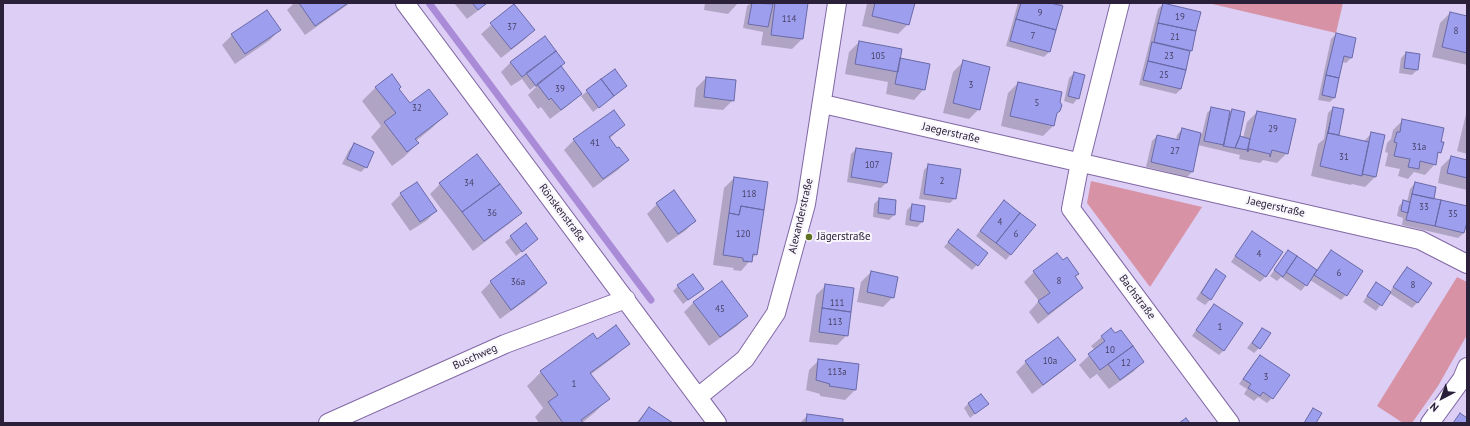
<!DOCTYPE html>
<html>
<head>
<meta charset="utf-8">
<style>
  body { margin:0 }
  #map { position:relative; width:1470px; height:426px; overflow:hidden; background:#ddcef6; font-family:"PT Sans",sans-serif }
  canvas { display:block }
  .frame { position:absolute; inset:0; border:4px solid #2a2039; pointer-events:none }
  .north { position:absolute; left:1422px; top:378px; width:40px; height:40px; -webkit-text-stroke:3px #f8f6fc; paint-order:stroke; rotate:221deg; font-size:11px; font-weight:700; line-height:16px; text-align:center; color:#2a2039 }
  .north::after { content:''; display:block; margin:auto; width:14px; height:18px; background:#2a2039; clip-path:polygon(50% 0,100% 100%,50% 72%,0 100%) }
</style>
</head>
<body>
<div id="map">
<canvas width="1470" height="426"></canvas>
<div class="frame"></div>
<div class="north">N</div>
</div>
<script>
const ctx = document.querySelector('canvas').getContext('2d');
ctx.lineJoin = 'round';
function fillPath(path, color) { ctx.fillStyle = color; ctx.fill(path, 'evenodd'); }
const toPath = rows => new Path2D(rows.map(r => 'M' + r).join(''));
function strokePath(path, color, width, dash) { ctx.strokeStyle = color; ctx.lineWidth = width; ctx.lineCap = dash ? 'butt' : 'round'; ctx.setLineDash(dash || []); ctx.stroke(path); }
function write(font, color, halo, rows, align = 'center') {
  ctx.font = font + ' "PT Sans",sans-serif'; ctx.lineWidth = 4; ctx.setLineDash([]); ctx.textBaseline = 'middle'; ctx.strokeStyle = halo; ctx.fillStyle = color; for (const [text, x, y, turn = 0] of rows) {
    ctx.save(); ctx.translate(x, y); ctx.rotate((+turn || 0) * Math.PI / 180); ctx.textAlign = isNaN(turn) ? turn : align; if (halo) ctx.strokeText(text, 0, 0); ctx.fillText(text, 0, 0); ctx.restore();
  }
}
fillPath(toPath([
  [1208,3,1343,3,1336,33],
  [1091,181,1202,207,1150,287,1087,203],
  [1457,277,1467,282,1467,335,1438,386,1412,423,1403,423,1377,406]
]), '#d793a5');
fillPath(toPath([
  [294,3,350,3,305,35,287,10],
  [454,3,488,3,467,19],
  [705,3,738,3,728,14,704,10],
  [751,3,771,5,773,3,801,3,802,39,792,49,761,45,763,32,743,28,747,6],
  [864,3,912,3,908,24,898,34,862,26,867,4],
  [1018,3,1063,3,1049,52,1044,57,1006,46],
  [1163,4,1200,12,1181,89,1176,94,1139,85,1158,9],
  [514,5,534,30,524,40,501,58,481,34],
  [1450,13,1467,17,1467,65,1432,57,1440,23],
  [279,30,270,40,235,64,222,45,232,35],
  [1336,34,1351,58,1346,63,1342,62,1335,97,1330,102,1318,100,1331,39],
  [859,42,899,59,924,89,914,100,886,94,888,82,845,74,849,52],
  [1406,53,1419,55,1417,70,1412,75,1399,73,1401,58],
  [511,62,560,66,580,94,570,104,550,119,541,107,538,109,528,95,536,87,535,86,530,90,522,79,511,86,501,72],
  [963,62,979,109,969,119,943,113,953,72],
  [614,71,626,86,593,112,581,96],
  [1074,73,1078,98,1073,104,1064,101,1069,78],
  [706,78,733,100,723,110,694,107,696,88],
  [1018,83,1056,114,1053,126,1043,136,1001,126,1008,93],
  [376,87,398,89,410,105,446,114,432,128,416,141,418,143,404,157,392,166,371,137,381,126,362,101],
  [1212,108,1230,112,1232,110,1238,137,1243,138,1247,122,1257,112,1287,153,1277,163,1263,160,1260,163,1239,159,1240,155,1198,145,1192,172,1187,177,1146,167,1152,141,1157,136,1176,141,1177,135,1182,129,1202,134,1207,113],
  [1333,108,1338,135,1337,136,1363,142,1372,133,1375,177,1365,187,1352,184,1351,185,1311,176,1318,144,1324,139,1328,113],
  [1467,110,1467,154,1457,151],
  [1403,120,1440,152,1436,156,1435,164,1425,175,1414,172,1408,179,1398,176,1400,169,1385,166,1388,153,1385,152,1387,143,1391,139,1393,130],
  [624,125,609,139,617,149,628,160,618,170,593,188,564,150,574,140],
  [354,144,366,167,361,172,342,164,349,150],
  [856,149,886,183,881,188,847,182,851,154],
  [1451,157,1467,161,1467,190,1438,183,1441,167],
  [929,165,955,198,950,203,919,199,924,170],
  [734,178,756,254,741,271,733,270,734,268,713,265,724,188],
  [1415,183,1432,199,1467,207,1467,218,1464,233,1458,238,1402,225,1403,218,1397,216,1399,206,1404,201,1407,202,1410,189],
  [440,184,520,213,510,223,473,251,430,194],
  [674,192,695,221,685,231,667,243,647,214,657,204],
  [401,194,436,211,426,221,410,231,391,204],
  [879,199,894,215,889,220,873,217,874,204],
  [912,205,922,222,917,227,905,225,907,210],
  [999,206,1034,225,1006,260,976,236],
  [526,225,537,239,516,256,505,242],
  [958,230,977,265,972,270,944,247],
  [1252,233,1281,252,1265,277,1260,282,1231,262,1247,238],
  [1288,251,1316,271,1326,256,1331,251,1346,295,1341,300,1310,280,1301,291,1281,277,1277,281,1270,276],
  [1407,268,1430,283,1417,303,1412,308,1389,293,1376,311,1363,302,1372,288,1377,283,1390,292,1402,273],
  [1216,271,1210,300,1205,305,1196,299,1211,276],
  [871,272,893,297,883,307,857,302,861,282],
  [1034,272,1077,274,1074,277,1082,287,1072,297,1038,324,1029,312,1039,301,1024,282],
  [491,282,546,283,536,293,500,319,481,292],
  [826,285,847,335,837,345,809,342,816,295],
  [678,286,702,289,683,304,673,291],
  [694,302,747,316,737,326,709,346,684,312],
  [1214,305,1224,350,1219,355,1192,336,1209,310],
  [1111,329,1143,362,1133,372,1109,389,1097,374,1090,379,1079,365,1095,350,1091,346],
  [1262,329,1259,348,1254,353,1247,348],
  [597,340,628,344,614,357,590,375,608,399,594,413,582,423,539,423,535,417,543,408,527,386,541,372],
  [1260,356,1272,398,1267,403,1258,397,1254,401,1244,394,1247,389,1239,384,1255,361],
  [819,360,855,390,845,400,820,396,820,394,806,390,809,370],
  [1074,360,1064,370,1032,394,1016,372,1026,362],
  [969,403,987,404,970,418,964,408],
  [649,408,671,423,636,423],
  [808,415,842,423,800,423]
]), '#0003');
strokePath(toPath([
  [429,3,651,300]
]), '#aa8bd7', 7);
const building = toPath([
  [299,3,348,3,315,26,299,3],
  [472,3,487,3,478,10,472,3],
  [752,3,773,4,768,27,748,24,752,3],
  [775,3,808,3,803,39,771,35,775,3],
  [875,3,915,3,909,25,872,16,875,3],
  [1021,3,1050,3,1063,6,1056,30,1016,19,1021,3],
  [1163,3,1201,12,1196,31,1158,23,1163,3],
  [514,4,535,30,511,49,490,23,514,4],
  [267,10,281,30,245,54,231,34,267,10],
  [1450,12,1467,16,1467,53,1442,47,1450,12],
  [1016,19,1056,30,1050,52,1010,41,1016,19],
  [1158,23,1196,31,1192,51,1154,42,1158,23],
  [1336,33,1356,38,1352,58,1344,56,1339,78,1326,75,1336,33],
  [545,36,556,51,522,77,510,62,545,36],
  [859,41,902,49,898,72,855,64,859,41],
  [1152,42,1190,51,1186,70,1148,61,1152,42],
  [556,51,565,63,536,86,526,73,556,51],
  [1406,52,1420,54,1418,70,1404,68,1406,52],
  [900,58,930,64,925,90,895,84,900,58],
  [963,60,990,67,980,110,953,103,963,60],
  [1148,61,1186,70,1181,89,1143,80,1148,61],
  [561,66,582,94,561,110,551,98,549,100,537,84,561,66],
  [615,69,627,86,614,96,601,79,615,69],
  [1074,72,1085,75,1079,99,1068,96,1074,72],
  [392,74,401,87,399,89,410,103,429,89,448,114,415,139,419,143,407,152,384,122,396,113,375,87,392,74],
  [1326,75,1339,78,1335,98,1322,95,1326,75],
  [706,77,736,80,734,101,704,97,706,77],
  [601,79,614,96,599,108,586,90,601,79],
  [1018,82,1062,92,1060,102,1062,105,1060,111,1057,113,1054,126,1010,116,1018,82],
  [1211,107,1230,111,1224,145,1204,141,1211,107],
  [1333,107,1344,109,1339,135,1328,133,1333,107],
  [1232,109,1245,112,1240,136,1235,148,1223,146,1232,109],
  [614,110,625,125,609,137,617,148,619,147,629,160,603,179,573,139,614,110],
  [1257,111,1296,119,1288,154,1272,150,1270,157,1270,154,1249,149,1248,152,1247,151,1257,111],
  [1402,119,1444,128,1441,142,1444,142,1441,153,1438,152,1436,165,1420,161,1419,169,1408,167,1410,159,1394,156,1397,143,1394,142,1397,132,1400,132,1402,119],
  [1330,123,1328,133,1369,142,1362,176,1320,166,1330,123],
  [1182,128,1201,133,1193,172,1151,162,1157,135,1179,140,1182,128],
  [1371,132,1385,135,1376,177,1362,174,1371,132],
  [1240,136,1250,139,1248,150,1235,148,1240,136],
  [354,143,374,152,367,168,347,159,354,143],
  [856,148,892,153,887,183,851,177,856,148],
  [477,154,500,184,462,212,439,183,477,154],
  [1451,156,1467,160,1467,178,1447,173,1451,156],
  [928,164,961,169,956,199,924,194,928,164],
  [734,177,768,182,764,210,741,206,739,215,729,213,734,177],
  [417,182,437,211,420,222,400,193,417,182],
  [1415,182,1436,187,1434,199,1412,194,1415,182],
  [500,184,522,213,484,241,462,212,500,184],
  [674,190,696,221,678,234,656,203,674,190],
  [1412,194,1441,200,1435,226,1406,220,1412,194],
  [879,198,896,200,895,215,878,213,879,198],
  [1004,200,1020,213,996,243,980,231,1004,200],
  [1403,200,1410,202,1408,213,1401,211,1403,200],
  [1441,200,1467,206,1467,222,1464,233,1435,226,1441,200],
  [912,204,925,206,923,222,910,220,912,204],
  [741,206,764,210,757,255,753,254,752,262,743,261,743,258,723,255,729,213,739,215,741,206],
  [1020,213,1036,225,1011,255,996,243,1020,213],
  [526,223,538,239,522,252,510,236,526,223],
  [958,229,988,253,978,266,948,242,958,229],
  [1252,231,1283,252,1266,277,1235,256,1252,231],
  [1288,250,1297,256,1283,277,1274,270,1288,250],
  [1331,250,1363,271,1347,296,1314,275,1331,250],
  [1057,253,1063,260,1067,257,1079,274,1075,276,1083,288,1048,314,1038,301,1050,293,1033,271,1057,253],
  [526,254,547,283,511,310,490,281,526,254],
  [1297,256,1317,270,1307,286,1286,272,1297,256],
  [1407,267,1432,283,1418,303,1393,287,1407,267],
  [1216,269,1226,276,1211,300,1201,293,1216,269],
  [871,271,898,277,894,298,867,292,871,271],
  [693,274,704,289,688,300,677,285,693,274],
  [722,281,748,316,720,337,693,302,722,281],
  [1376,282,1391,292,1382,306,1367,296,1376,282],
  [825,284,854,288,851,312,822,308,825,284],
  [1214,304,1243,323,1224,351,1196,330,1214,304],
  [822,308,851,312,848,336,819,332,822,308],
  [616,325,630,344,590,373,610,399,581,420,583,423,563,423,548,402,558,395,540,371,593,333,597,339,616,325],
  [1111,328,1115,333,1121,330,1133,346,1100,370,1088,354,1105,341,1101,336,1111,328],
  [1262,328,1271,333,1260,349,1252,343,1262,328],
  [1058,337,1076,360,1043,385,1025,361,1058,337],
  [1133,346,1144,362,1120,380,1108,364,1133,346],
  [1260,355,1290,375,1273,399,1263,392,1260,396,1248,388,1251,384,1243,379,1260,355],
  [818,359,859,364,856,390,829,386,830,384,816,380,818,359],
  [981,394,989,404,975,414,968,403,981,394],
  [649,407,673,423,638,423,649,407],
  [1313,408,1322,413,1316,423,1304,423,1313,408],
  [1460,413,1467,418,1467,423,1453,423,1460,413],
  [807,414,843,419,843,423,806,423,807,414],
  [1186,418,1190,423,1179,423,1186,418]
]);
fillPath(building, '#9d9fee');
strokePath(building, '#6969a7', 1);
const street = toPath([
  [405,3,717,423],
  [1120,3,1080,162,1071,209,1230,423],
  [823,104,1420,240,1467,264],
  [698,397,745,359,776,313,806,204,837,3],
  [328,423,505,344,626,299],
  [1430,423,1462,379,1467,367]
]);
strokePath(street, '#8168a4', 20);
strokePath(street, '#fff', 18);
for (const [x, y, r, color] of [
  [809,237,4,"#5d7120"]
]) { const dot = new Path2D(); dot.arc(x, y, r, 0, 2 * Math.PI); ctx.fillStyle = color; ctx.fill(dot); strokePath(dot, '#f8f6fc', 1.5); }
write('9px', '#474066', null, [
  ["9",1040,13],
  ["19",1180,17],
  ["114",789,19],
  ["37",512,27],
  ["8",1456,31],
  ["7",1033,36],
  ["21",1175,37],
  ["105",878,56],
  ["23",1169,56],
  ["25",1164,75],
  ["3",971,85],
  ["39",560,89],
  ["5",1037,103],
  ["32",417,108],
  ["29",1273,129],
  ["41",595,143],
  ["31a",1419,147],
  ["27",1175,151],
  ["31",1344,157],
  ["107",872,165],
  ["2",942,181],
  ["34",469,183],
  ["118",749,194],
  ["33",1424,207],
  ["36",492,213],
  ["35",1453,214],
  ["4",1000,222],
  ["120",743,234],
  ["6",1016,234],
  ["4",1259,254],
  ["6",1339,273],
  ["8",1059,281],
  ["36a",518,282],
  ["8",1413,285],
  ["111",837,303],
  ["45",720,309],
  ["113",835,322],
  ["1",1220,327],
  ["10",1110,350],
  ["10a",1050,361],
  ["12",1126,363],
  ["113a",837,372],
  ["3",1266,377],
  ["1",574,384]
]);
write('11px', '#2a2039', '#f8f6fc', [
  ["Jaegerstraße",951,133,13],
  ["Jaegerstraße",1276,207,13],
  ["Rönskenstraße",562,213,53],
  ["Alexanderstraße",801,216,-77],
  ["Bachstraße",1137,297,53],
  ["Buschweg",475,357,-24]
]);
write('11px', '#2a2039', '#f8f6fc', [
  ["Jägerstraße",817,237]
], 'left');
</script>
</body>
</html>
